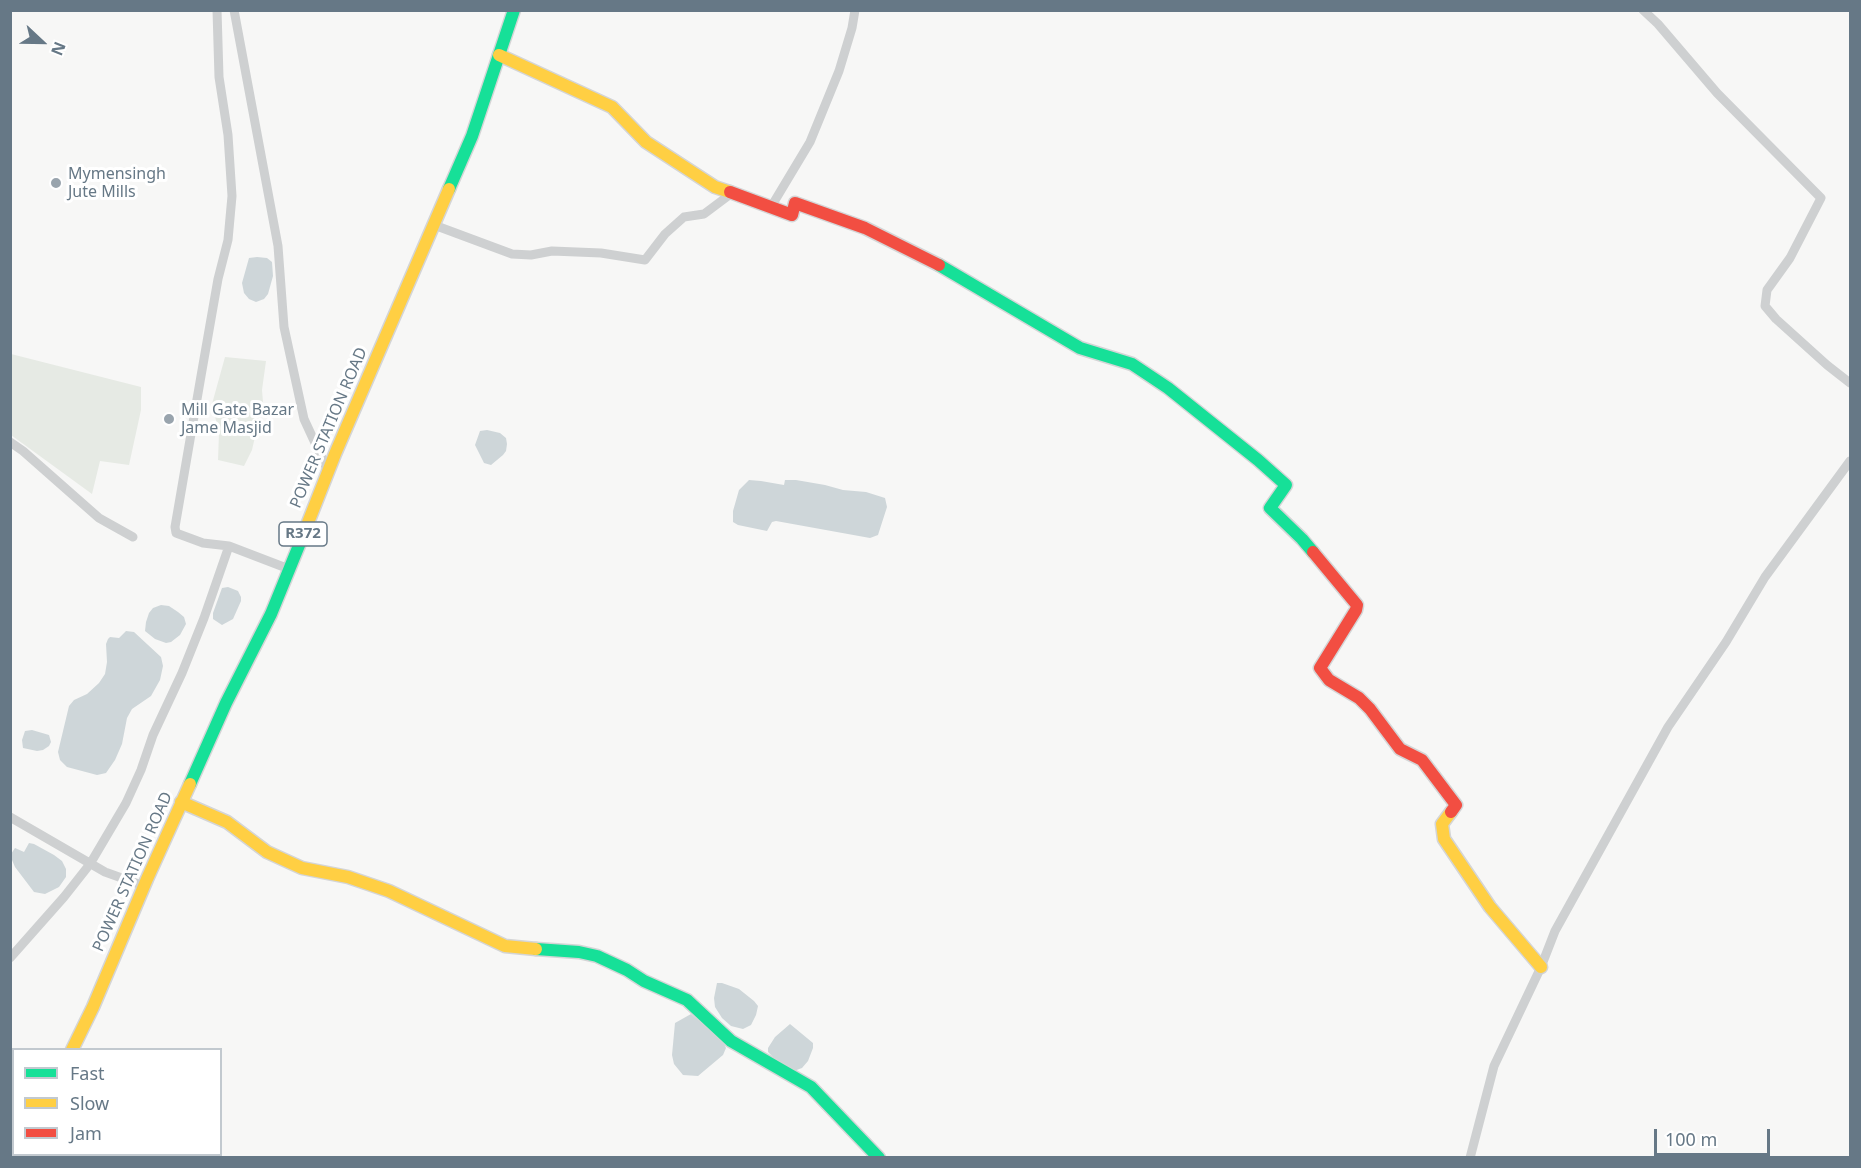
<!DOCTYPE html>
<html>
<head>
<meta charset="utf-8">
<style>
  body { margin:0 }
  #map { position:relative; width:1861px; height:1168px; overflow:hidden; background:#f7f7f6; font-family:"Noto Sans",sans-serif }
  canvas { display:block }
  .frame { position:absolute; inset:0; border:12px solid #667886; pointer-events:none }
  .legend { position:absolute; left:12px; top:1048px; width:210px; height:108px; box-sizing:border-box; background:#fff; border:2px solid #c2c9cf; margin:0; padding:8px 10px; list-style:none; font-size:18px; color:#667886 }
  .legend li { display:flex; align-items:center; gap:12px; height:30px }
  .legend b { width:30px; border:2px solid #c2c9cf }
  .north { position:absolute; left:12px; top:12px; width:60px; height:60px; -webkit-text-stroke:4px #fff; paint-order:stroke; rotate:112deg; font-size:16px; font-weight:700; line-height:24px; text-align:center; color:#667886 }
  .north::after { content:''; display:block; margin:auto; width:21px; height:27px; background:#667886; clip-path:polygon(50% 0,100% 100%,50% 72%,0 100%) }
  .scale { position:absolute; left:1654px; top:1129px; width:116px; height:27px; box-sizing:border-box; border:3px solid #667886; border-top:0; padding-left:8px; font-size:18px; line-height:21px; white-space:nowrap; color:#667886; -webkit-text-stroke:4px #fff; paint-order:stroke }
</style>
</head>
<body>
<div id="map">
<canvas width="1861" height="1168"></canvas>
<div class="frame"></div>
<ul class="legend">
<li><b style="height:8px;background:#16e098"></b>Fast</li>
<li><b style="height:8px;background:#ffcf43"></b>Slow</li>
<li><b style="height:8px;background:#f24e42"></b>Jam</li>
</ul>
<div class="north">N</div>
<div class="scale">100 m</div>
</div>
<script>
const ctx = document.querySelector('canvas').getContext('2d');
ctx.lineJoin = 'round';
function fillPath(path, color) { ctx.fillStyle = color; ctx.fill(path, 'evenodd'); }
const toPath = rows => new Path2D(rows.map(r => 'M' + r).join(''));
function strokePath(path, color, width, dash) { ctx.strokeStyle = color; ctx.lineWidth = width; ctx.lineCap = dash ? 'butt' : 'round'; ctx.setLineDash(dash || []); ctx.stroke(path); }
function write(font, color, halo, rows, align = 'center') {
  ctx.font = font + ' "Noto Sans",sans-serif'; ctx.lineWidth = 6; ctx.setLineDash([]); ctx.textBaseline = 'middle'; ctx.strokeStyle = halo; ctx.fillStyle = color; for (const [text, x, y, turn = 0] of rows) {
    ctx.save(); ctx.translate(x, y); ctx.rotate((+turn || 0) * Math.PI / 180); ctx.textAlign = isNaN(turn) ? turn : align; if (halo) ctx.strokeText(text, 0, 0); ctx.fillText(text, 0, 0); ctx.restore();
  }
}
fillPath(toPath([
  [11,354,141,387,141,410,129,465,100,461,92,494,11,435],
  [225,357,266,361,262,390,263,402,252,450,244,466,218,460,219,433,212,404]
]), '#e6eae4');
fillPath(toPath([
  [257,257,267,258,272,262,273,276,268,294,264,299,256,302,249,299,244,293,242,283,249,258],
  [487,430,500,433,506,438,507,444,506,451,503,455,491,465,484,463,475,445,480,431],
  [749,480,761,481,784,485,785,480,796,480,825,485,843,490,866,492,885,498,887,507,878,535,870,538,776,521,772,522,767,531,738,525,733,522,733,511,739,490],
  [228,587,238,591,241,597,241,601,233,619,222,625,213,619,213,613,222,588],
  [161,605,169,606,178,612,184,617,186,624,180,635,171,642,166,643,155,639,145,631,146,622,149,613,153,608],
  [126,631,134,632,161,657,163,666,160,680,151,696,132,709,127,718,122,744,115,760,106,773,97,775,67,767,60,760,58,752,69,706,74,700,87,694,99,683,105,674,107,662,106,644,108,639,110,637,119,638],
  [32,730,49,735,51,742,49,746,43,750,37,751,23,748,22,740,25,731],
  [29,843,34,844,54,855,62,861,66,869,66,877,59,887,45,894,34,892,15,867,12,860,11,854,15,848,24,852],
  [717,983,722,983,739,989,754,1001,758,1006,756,1015,751,1025,743,1029,731,1026,722,1018,715,1007,714,998],
  [691,1014,723,1041,726,1048,723,1055,698,1076,683,1075,674,1064,672,1055,675,1023],
  [790,1024,813,1043,813,1048,808,1061,802,1068,794,1071,779,1063,768,1052,768,1048,775,1037]
]), '#ced6d9');
const fast = toPath([
  [449,189,472,136,514,10],
  [939,265,1080,348,1132,364,1168,388,1258,460,1286,485,1270,508,1302,539,1313,552],
  [190,784,226,703,271,614,302,538],
  [536,949,579,952,597,956,627,970,644,981,687,1000,731,1041,811,1087,879,1158]
]);
const slow = toPath([
  [499,55,612,107,646,142,715,187,730,192],
  [302,538,335,454,449,189],
  [181,802,227,822,267,852,302,868,348,877,389,891,505,946,536,949],
  [1451,812,1442,824,1444,839,1490,907,1541,967],
  [72,1050,93,1007,147,879,190,784],
  [20,1158,22,1154]
]);
const jam = toPath([
  [730,192,792,215,795,203,865,228,939,265],
  [1313,552,1357,605,1356,610,1320,668,1329,680,1359,698,1370,709,1400,749,1422,760,1456,805,1451,812]
]);
strokePath(fast, '#d4d5d6', 15);
strokePath(slow, '#d4d5d6', 15);
strokePath(jam, '#d4d5d6', 15);
strokePath(toPath([
  [217,10,219,77,228,135,232,196,228,240,218,279,201,376,175,527,176,533,203,543,229,546],
  [234,10,278,246,284,327,304,419,328,471],
  [1643,10,1658,24,1717,93,1821,198,1790,258,1767,290,1765,306,1776,319,1827,365,1850,383],
  [771,207,810,142,839,71,852,28,855,10],
  [434,225,512,254,531,255,552,251,601,253,645,260,665,234,684,217,704,214,732,193],
  [10,442,23,451,99,518,133,537],
  [10,817,105,872,144,886],
  [10,958,64,897,90,864,126,803,141,770,153,735,182,673,204,618,229,546,289,569],
  [1470,1158,1494,1066,1541,967,1555,931,1668,727,1726,642,1765,577,1850,461]
]), '#ced0d1', 9);
strokePath(fast, '#16e098', 12);
strokePath(slow, '#ffcf43', 12);
strokePath(jam, '#f24e42', 12);
for (const [x, y, r, color] of [
  [56,183,6,"#99a4ad"],
  [169,419,6,"#99a4ad"]
]) { const dot = new Path2D(); dot.arc(x, y, r, 0, 2 * Math.PI); ctx.fillStyle = color; ctx.fill(dot); strokePath(dot, '#fff', 2); }
for (const [x, y, w] of [
  [303,534,48]
]) { const box = new Path2D(); box.roundRect(x - w / 2, y - 12, w, 24, 4.5); ctx.fillStyle = '#fff'; ctx.fill(box); strokePath(box, '#667886', 1.5); }
write('bold 15px', '#667886', null, [
  ["R372",303,534]
]);
write('16px', '#667886', '#fff', [
  ["Mymensingh",68,174],
  ["Jute Mills",68,192],
  ["Mill Gate Bazar",181,410],
  ["Jame Masjid",181,428]
], 'left');
write('16px', '#667886', '#fff', [
  ["POWER STATION ROAD",329,428,-67],
  ["POWER STATION ROAD",133,872,-66]
]);
</script>
</body>
</html>
